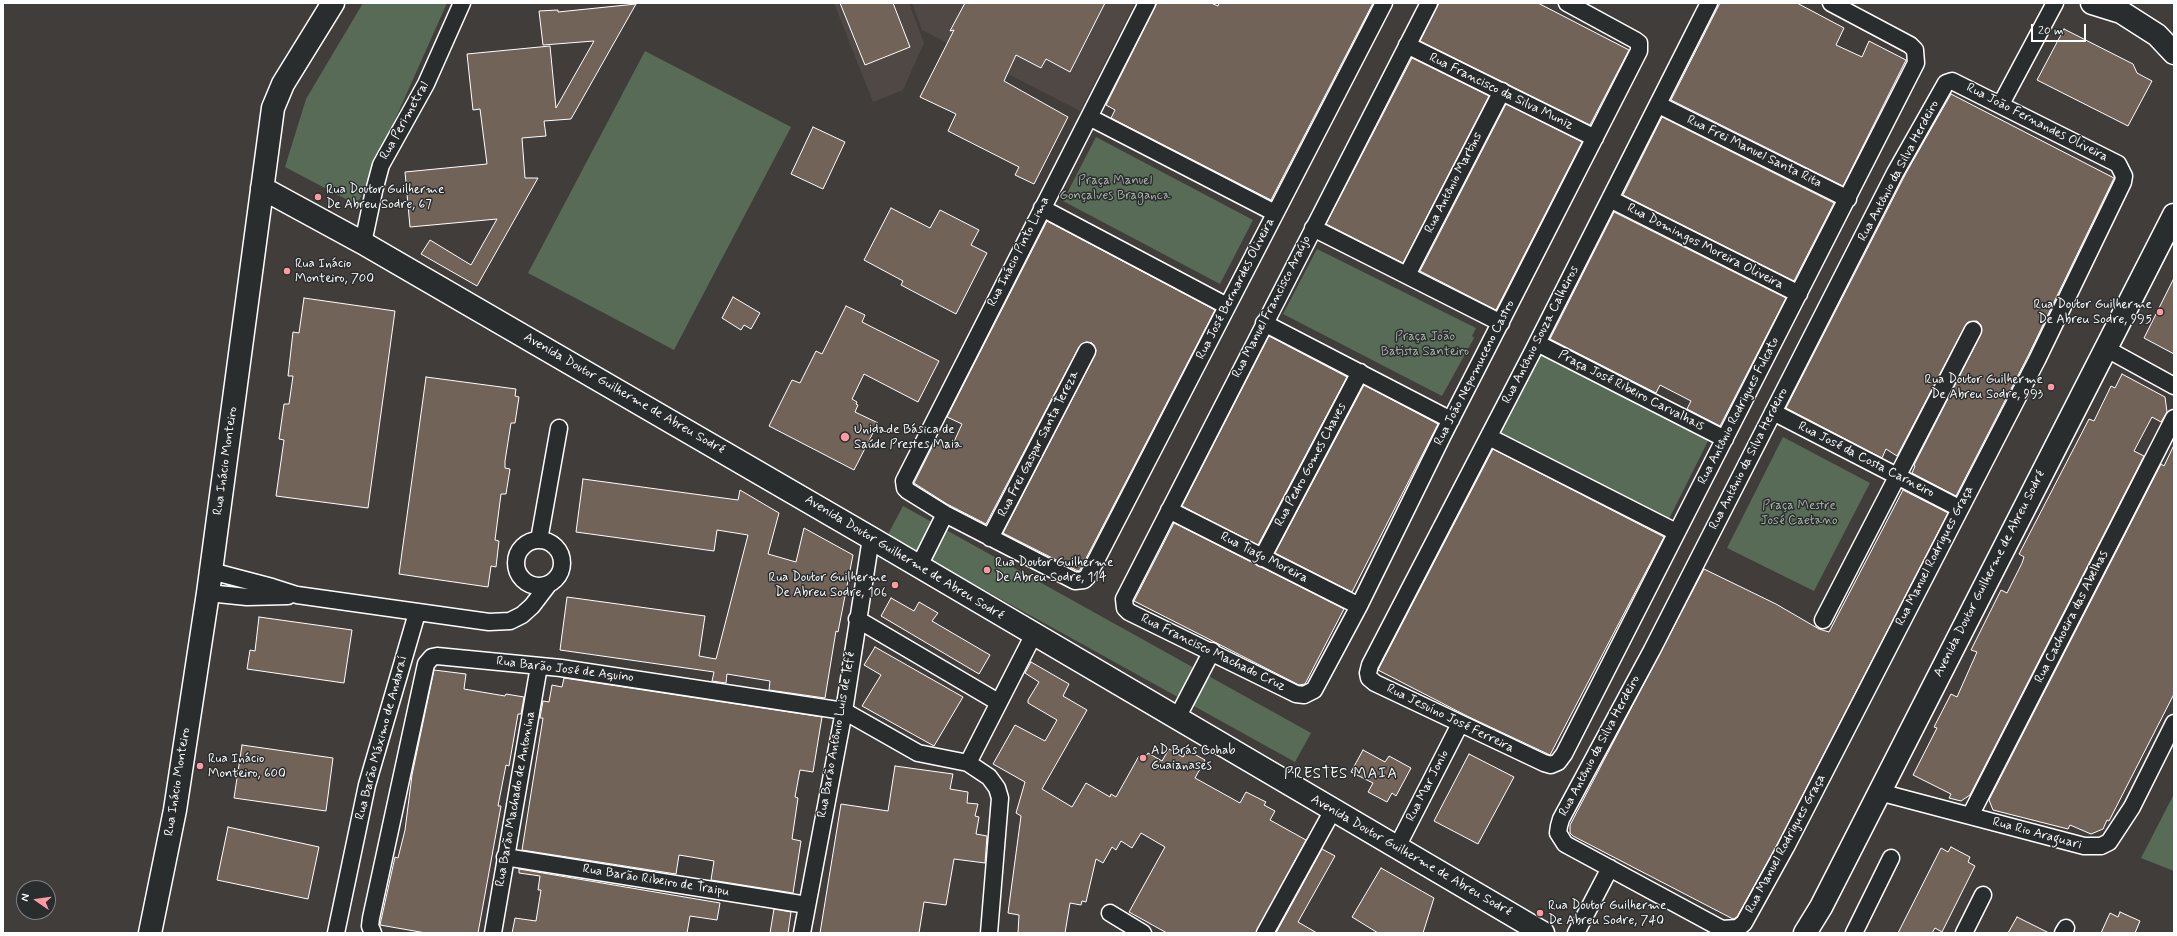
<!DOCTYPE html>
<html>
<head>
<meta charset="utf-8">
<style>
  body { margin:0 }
  #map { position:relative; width:2177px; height:936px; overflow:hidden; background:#403d3b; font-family:Mynerve,sans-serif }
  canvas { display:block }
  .frame { position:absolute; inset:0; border:4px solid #fff; pointer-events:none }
  .north { position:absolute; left:16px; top:880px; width:40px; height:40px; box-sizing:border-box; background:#2a2d2e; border:1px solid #7f8182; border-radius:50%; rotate:283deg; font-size:11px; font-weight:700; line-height:16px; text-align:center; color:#fff }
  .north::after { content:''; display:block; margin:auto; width:14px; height:18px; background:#ff9aa2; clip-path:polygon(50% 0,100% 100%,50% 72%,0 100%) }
  .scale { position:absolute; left:2031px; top:24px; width:55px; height:18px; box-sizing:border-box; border:2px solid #fff; border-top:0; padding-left:5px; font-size:12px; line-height:14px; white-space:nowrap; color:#fff; -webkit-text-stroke:3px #2a2d2e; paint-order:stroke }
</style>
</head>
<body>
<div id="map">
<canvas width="2177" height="936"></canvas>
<div class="frame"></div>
<div class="north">N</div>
<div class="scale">20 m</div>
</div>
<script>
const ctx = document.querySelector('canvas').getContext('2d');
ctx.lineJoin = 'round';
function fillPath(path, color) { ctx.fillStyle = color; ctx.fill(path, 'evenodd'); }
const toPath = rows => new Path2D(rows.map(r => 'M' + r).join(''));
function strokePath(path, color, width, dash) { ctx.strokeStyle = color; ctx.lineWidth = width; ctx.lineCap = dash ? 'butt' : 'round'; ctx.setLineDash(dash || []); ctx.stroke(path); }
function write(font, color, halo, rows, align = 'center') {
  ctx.font = font + ' Mynerve,sans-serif'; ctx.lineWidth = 3; ctx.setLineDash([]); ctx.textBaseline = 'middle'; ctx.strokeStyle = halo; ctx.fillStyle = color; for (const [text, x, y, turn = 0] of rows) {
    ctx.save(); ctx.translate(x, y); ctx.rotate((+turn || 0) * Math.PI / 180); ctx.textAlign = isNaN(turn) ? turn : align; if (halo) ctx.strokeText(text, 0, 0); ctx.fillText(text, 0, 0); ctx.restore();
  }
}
fillPath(toPath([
  [834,3,909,3,924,43,903,90,873,102],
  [912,3,1135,3,1080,111,922,30]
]), '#4f4844');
fillPath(toPath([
  [363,3,447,3,357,205,285,167,306,99],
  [645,51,791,127,674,350,528,273],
  [1096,137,1253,220,1220,284,1063,201],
  [1317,249,1476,328,1472,336,1474,338,1442,396,1283,314],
  [1540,353,1709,439,1669,519,1500,433],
  [1783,437,1870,483,1814,591,1727,548],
  [903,506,1311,733,1295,762,887,536],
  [2174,794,2174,871,2141,858]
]), '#586b56');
const building = toPath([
  [840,3,893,3,910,47,865,65,840,3],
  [965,3,1105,3,1070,72,1046,59,1041,68,1016,55,1004,81,1068,117,1034,184,1015,175,1019,167,948,131,956,114,920,97,954,30,950,31,965,3],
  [1157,3,1211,3,1218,6,1219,3,1373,3,1271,200,1111,118,1115,110,1106,105,1157,3],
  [1439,3,1538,3,1629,50,1590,125,1420,41,1439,3],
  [1720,3,1797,3,1844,28,1836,45,1862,57,1869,41,1906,60,1843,186,1671,100,1720,3],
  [636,4,571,119,544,121,546,136,522,138,525,178,538,178,477,286,421,254,430,240,471,265,497,219,410,227,405,172,487,164,480,109,473,110,467,54,550,46,556,108,594,41,543,45,539,11,558,10,558,12,636,4],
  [2064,29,2133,64,2137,73,2152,81,2128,126,2037,80,2064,29],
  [1412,58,1489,96,1403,263,1326,224,1412,58],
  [1951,94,2114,178,2028,356,1956,496,1912,473,1915,466,1914,465,1981,334,1981,325,1977,321,1968,322,1965,326,1897,456,1886,449,1882,458,1786,408,1906,173,1951,94],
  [1506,104,1582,142,1496,310,1420,271,1506,104],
  [1662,117,1834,203,1794,281,1623,195,1662,117],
  [813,127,845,142,823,189,791,174,813,127],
  [891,208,930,228,940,210,979,230,971,245,987,253,956,314,901,285,903,281,864,260,891,208],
  [1614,212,1786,298,1720,426,1687,409,1691,401,1660,385,1656,393,1550,339,1614,212],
  [1047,221,1215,310,1080,570,1078,571,1003,533,1095,355,1096,350,1092,343,1086,342,1079,347,986,524,947,504,914,483,936,439,952,446,962,424,947,417,1047,221],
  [2174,278,2174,354,2144,338,2174,278],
  [733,297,760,313,751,329,744,325,741,330,722,318,733,297],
  [304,298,395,311,368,508,276,496,284,440,279,439,284,404,289,404,293,376,288,376,293,332,299,333,304,298],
  [846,306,865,315,862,322,939,361,918,402,864,374,852,399,857,402,856,404,858,405,855,412,878,423,854,470,769,426,792,380,800,383,816,351,822,354,846,306],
  [1269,336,1347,377,1258,545,1182,506,1269,336],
  [2122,374,2165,397,2167,412,2161,422,2152,417,2134,451,2144,456,1970,795,1961,801,1949,798,1951,794,1913,775,1937,728,1934,727,1951,694,1957,697,1977,652,1971,650,2001,590,2007,593,2022,563,2024,557,2019,554,2089,419,2094,421,2111,386,2115,388,2122,374],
  [426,377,516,389,515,396,519,397,515,423,511,423,505,461,505,468,510,469,506,494,501,494,495,540,499,541,496,567,491,566,488,587,399,574,426,377],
  [1364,385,1438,424,1352,592,1275,553,1364,385],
  [2174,445,2174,694,2109,821,2107,820,2103,829,2091,834,2070,825,2068,829,1993,810,1989,800,2161,464,2164,466,2174,445],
  [1493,449,1664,537,1550,755,1467,716,1378,670,1493,449],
  [583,479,738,500,740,490,779,513,768,554,796,562,804,528,853,555,838,632,836,631,825,698,769,690,770,681,727,674,726,683,712,681,714,672,560,650,567,597,705,616,699,656,716,659,748,535,717,530,714,551,576,532,583,479],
  [1903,490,1948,513,1778,843,1737,917,1733,919,1573,836,1570,833,1570,825,1704,569,1776,604,1819,629,1829,632,1903,490],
  [1174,523,1344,609,1305,684,1299,685,1134,601,1174,523],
  [891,598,914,611,919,602,938,613,932,621,990,655,979,674,881,616,891,598],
  [259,617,352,630,344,683,247,669,250,650,255,651,259,617],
  [875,647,963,697,934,746,862,706,881,675,864,665,875,647],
  [1031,662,1069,684,1063,696,1087,710,1042,789,1072,807,1086,783,1110,797,1111,794,1116,797,1139,756,1144,759,1148,753,1162,761,1169,749,1183,757,1187,750,1205,760,1195,778,1240,803,1246,792,1266,802,1264,805,1275,811,1270,820,1306,840,1256,933,1167,933,1129,912,1165,847,1141,833,1132,848,1121,841,1116,850,1112,847,1103,863,1096,859,1086,902,1082,901,1081,905,1070,903,1065,933,1018,933,1019,915,1008,913,1021,816,1016,813,1025,782,993,764,1015,725,1045,741,1057,720,1028,703,1028,700,1039,682,1025,673,1031,662],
  [434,670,466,674,464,689,505,696,506,694,524,697,521,714,518,714,509,766,506,765,498,806,501,806,478,933,426,933,380,925,395,857,398,858,405,830,412,775,434,670],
  [564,678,822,717,813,772,800,770,795,797,798,798,792,839,801,841,793,893,711,880,714,861,697,858,679,855,676,874,522,850,543,718,540,718,543,701,549,702,552,685,562,687,564,678],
  [242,745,333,758,326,811,234,798,242,745],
  [1363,750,1385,762,1389,756,1411,768,1396,796,1392,793,1387,802,1368,792,1373,783,1351,772,1363,750],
  [1469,754,1514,777,1478,844,1434,821,1469,754],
  [895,766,953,774,950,789,968,792,967,803,978,804,975,816,979,817,976,834,987,836,985,863,954,859,946,905,924,902,919,933,820,933,841,804,888,811,895,766],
  [228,827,319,847,308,899,217,880,228,827],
  [1951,847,1970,857,1968,862,1975,866,1942,932,1935,928,1932,933,1898,933,1941,848,1948,852,1951,847],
  [1322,849,1335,856,1298,922,1317,933,1276,933,1322,849],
  [1381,868,1434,898,1423,933,1378,933,1352,917,1381,868],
  [519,869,720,903,717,920,690,916,687,933,512,933,515,918,536,921,541,890,538,890,540,876,519,873,519,869],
  [774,909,791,912,788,933,770,933,774,909],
  [2120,912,2140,921,2135,933,2101,933,2110,913,2118,917,2120,912],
  [2017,917,2049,933,2008,933,2017,917]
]);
fillPath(building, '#726359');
strokePath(building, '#fff', 1);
const street = toPath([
  [1147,3,904,481,905,488,908,491,945,514,1075,581,1084,580,1088,576,1384,3],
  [1429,3,1124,599,1125,608,1129,612,1296,694,1304,695,1314,690,1359,606,1443,435,1639,51,1639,43,1635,40,1567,3],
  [1709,3,1533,351,1370,665,1368,673,1369,678,1375,683,1544,763,1551,765,1558,762,1564,754,1916,63,1915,50,1910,45,1831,3],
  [1407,45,1595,138],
  [1952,81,2118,164,2124,176,2123,182,2037,360,1786,847,1744,923,1738,928,1722,929,1565,844,1558,833,1559,826,1561,819,1652,650,1895,173,1946,83,1952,81],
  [2001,104,2055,3],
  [1659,105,1848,199],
  [1089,117,1275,213],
  [1610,199,1799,294],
  [1042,208,1227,306],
  [1313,228,1501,323],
  [363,243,374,191,381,165,426,84,462,3],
  [1407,275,1502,91],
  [1264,323,1451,420],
  [1537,343,1725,439],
  [2105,348,2174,386],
  [1773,412,1959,508],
  [1489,437,1676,532],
  [1169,510,1359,606],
  [990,538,1087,351],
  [539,540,559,428],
  '516 563a23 23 0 1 1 46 0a23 23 0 1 1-46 0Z',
  [1262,558,1360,372],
  [919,566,945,514],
  [211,571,272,587,297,595,489,622,510,621,522,615,532,606,548,585],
  [208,593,247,597,288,596],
  [857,619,998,702],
  [1823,620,1973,330],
  [1177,718,1212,651],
  [968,763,1034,634],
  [1879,792,2084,846,2101,846,2109,842,2132,807,2174,723],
  [1970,816,2174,418],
  [1397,847,1460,724],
  [505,857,807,905],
  [1110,913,1143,933],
  [336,933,367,785,417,613],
  [373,933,370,926,371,918,426,664,432,657,437,656,561,668,844,711,918,753,968,763,989,777,997,788,1000,798,989,933],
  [493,933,539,666],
  [802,933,844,711,871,538],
  [1265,933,1333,810],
  [1576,933,1610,868],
  [1854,933,1891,858],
  [1964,933,1983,895],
  [2063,933,2066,928]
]);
const secondary = toPath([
  [2092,3,2121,12,2157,35,2174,53],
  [262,188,363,243,871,538,1543,933],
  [150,933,175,810,208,593,273,108,283,84,333,3],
  [1805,933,1821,907,2174,215]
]);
strokePath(street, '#fff', 19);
strokePath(secondary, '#fff', 25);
strokePath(street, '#2a2d2e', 16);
strokePath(secondary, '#2a2d2e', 22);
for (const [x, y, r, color] of [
  [318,197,4,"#ff9aa2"],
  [287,271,4,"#ff9aa2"],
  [2160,312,4,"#ff9aa2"],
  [2051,387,4,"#ff9aa2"],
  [845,437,5,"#ff9aa2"],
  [987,570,4,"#ff9aa2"],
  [895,585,4,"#ff9aa2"],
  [1143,758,4,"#ff9aa2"],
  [200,766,4,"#ff9aa2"],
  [1540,913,4,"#ff9aa2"]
]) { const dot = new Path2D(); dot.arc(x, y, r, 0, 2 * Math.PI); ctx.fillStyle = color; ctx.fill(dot); strokePath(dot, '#2a2d2e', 1.5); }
write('13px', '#fff', '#2a2d2e', [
  ["Rua Francisco da Silva Muniz",1501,92,26],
  ["Rua Perimetral",405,121,-61],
  ["Rua João Fernandes Oliveira",2037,123,27],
  ["Rua Frei Manuel Santa Rita",1754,152,26],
  ["Rua Antônio da Silva Herdeiro",1899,171,-62],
  ["Rua Antônio Martins",1454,183,-63],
  ["Rua Domingos Moreira Oliveira",1705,247,27],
  ["Rua Inácio Pinto Lima",1019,252,-63],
  ["Rua José Bernardes Oliveira",1236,289,-63],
  ["Rua Manuel Francisco Araújo",1272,307,-63],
  ["Rua Antônio Souza Calheiros",1541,335,-63],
  ["Rua João Nepomuceno Castro",1475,373,-63],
  ["Praça José Ribeiro Carvalhais",1631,391,27],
  ["Avenida Doutor Guilherme de Abreu Sodré",624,394,30],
  ["Rua Antônio Rodrigues Fulcato",1739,411,-63],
  ["Rua Frei Gaspar Santa Tereza",1039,444,-63],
  ["Rua Antônio da Silva Herdeiro",1749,459,-63],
  ["Rua José da Costa Carneiro",1866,460,27],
  ["Rua Inácio Monteiro",226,461,-82],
  ["Rua Pedro Gomes Chaves",1311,465,-62],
  ["Rua Manuel Rodrigues Graça",1935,556,-63],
  ["Avenida Doutor Guilherme de Abreu Sodré",904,558,31],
  ["Rua Tiago Moreira",1264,558,27],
  ["Avenida Doutor Guilherme de Abreu Sodré",1990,574,-63],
  ["Rua Cachoeira das Abelhas",2072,617,-63],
  ["Rua Francisco Machado Cruz",1213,653,26],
  ["Rua Barão José de Aquino",565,670,7],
  ["Rua Jesuíno José Ferreira",1450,719,26],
  ["Rua Barão Antônio Luis de Tefé",837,735,-80],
  ["Rua Barão Máximo de Andaraí",382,738,-75],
  ["Rua Antônio da Silva Herdeiro",1600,746,-62],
  ["Rua Inácio Monteiro",178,782,-81],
  ["Rua Mar Jonio",1428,786,-63],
  ["Rua Barão Machado de Antonina",516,799,-80],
  ["Rua Rio Araguari",2037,834,15],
  ["Rua Manuel Rodrigues Graça",1786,844,-62],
  ["Avenida Doutor Guilherme de Abreu Sodré",1411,856,30],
  ["Rua Barão Ribeiro de Traipu",656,881,9]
]);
write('13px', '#acb5aa', '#2a2d2e', [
  ["Praça Manuel",1115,181],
  ["Gonçalves Braganca",1115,196],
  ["Praça João",1425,337],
  ["Batista Santeiro",1425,352],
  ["Praça Mestre",1799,506],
  ["José Caetano",1799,521]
]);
write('13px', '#fff', '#2a2d2e', [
  ["Rua Doutor Guilherme",326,190],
  ["De Abreu Sodre, 67",326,205],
  ["Rua Inácio",295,264],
  ["Monteiro, 700",295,279],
  ["Rua Doutor Guilherme",2152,305,"right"],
  ["De Abreu Sodre, 995",2152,320,"right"],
  ["Rua Doutor Guilherme",2043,380,"right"],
  ["De Abreu Sodre, 993",2043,395,"right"],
  ["Unidade Básica de",854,430],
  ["Saúde Prestes Maia",854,445],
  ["Rua Doutor Guilherme",995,563],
  ["De Abreu Sodre, 114",995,578],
  ["Rua Doutor Guilherme",887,578,"right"],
  ["De Abreu Sodre, 106",887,593,"right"],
  ["AD Brás Cohab",1151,751],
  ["Guaianases",1151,766],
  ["Rua Inácio",208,759],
  ["Monteiro, 600",208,774],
  ["Rua Doutor Guilherme",1548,906],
  ["De Abreu Sodre, 740",1548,921]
], 'left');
ctx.letterSpacing = '1px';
write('15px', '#fff', '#2a2d2e', [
  ["PRESTES MAIA",1341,775]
]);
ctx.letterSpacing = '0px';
</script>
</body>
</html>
